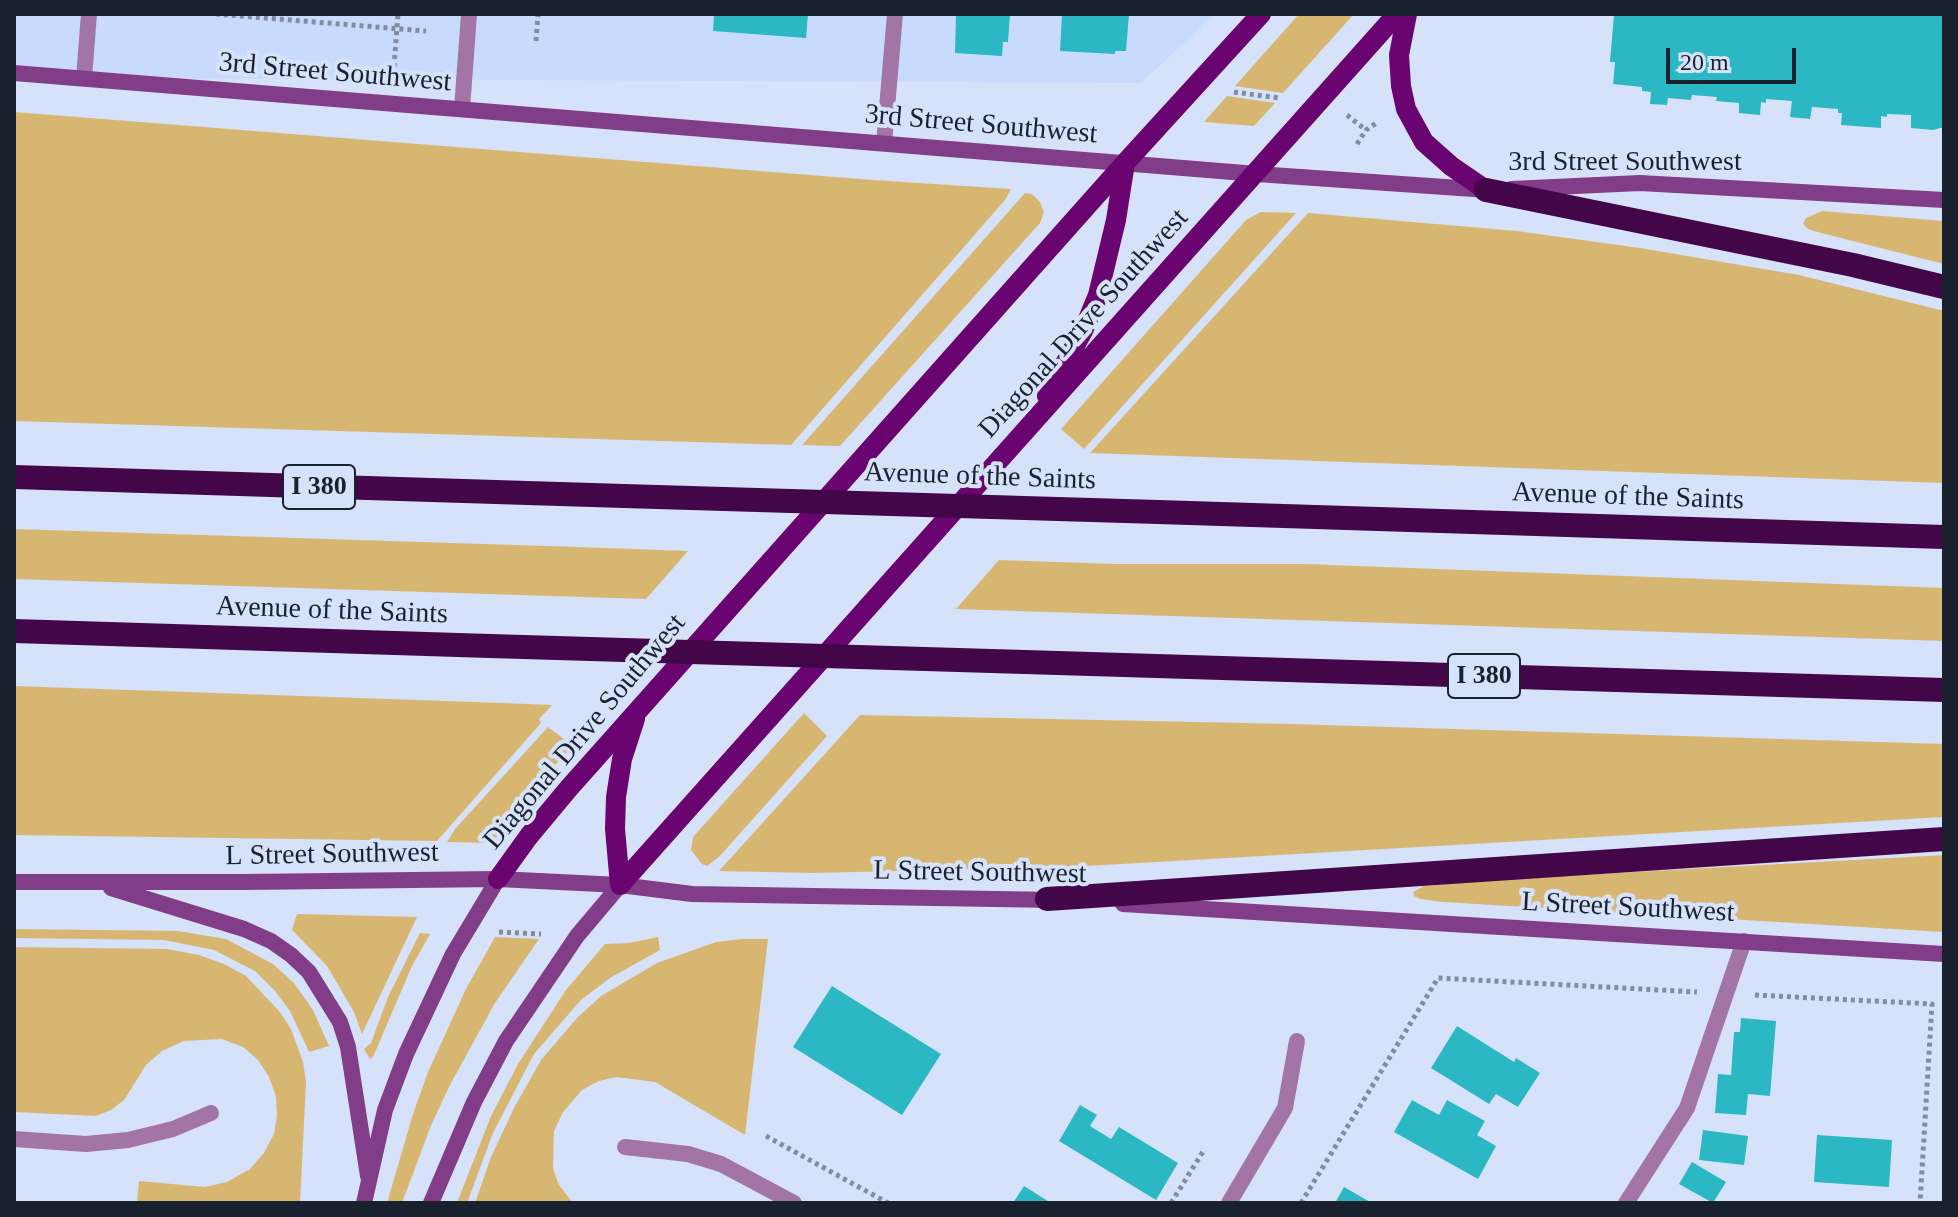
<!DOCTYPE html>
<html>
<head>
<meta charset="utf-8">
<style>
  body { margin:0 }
  #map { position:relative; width:1958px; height:1217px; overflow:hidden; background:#d6e2f9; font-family:Georgia,serif }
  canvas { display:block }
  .frame { position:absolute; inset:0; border:16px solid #1a212e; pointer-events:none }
  .scale { position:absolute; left:1666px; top:48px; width:130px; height:36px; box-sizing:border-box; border:4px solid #1a212e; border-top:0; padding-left:10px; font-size:24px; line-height:28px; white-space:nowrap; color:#1a212e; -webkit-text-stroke:6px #d6e2f9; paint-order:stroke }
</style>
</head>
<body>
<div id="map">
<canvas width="1958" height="1217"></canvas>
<div class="frame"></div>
<div class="scale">20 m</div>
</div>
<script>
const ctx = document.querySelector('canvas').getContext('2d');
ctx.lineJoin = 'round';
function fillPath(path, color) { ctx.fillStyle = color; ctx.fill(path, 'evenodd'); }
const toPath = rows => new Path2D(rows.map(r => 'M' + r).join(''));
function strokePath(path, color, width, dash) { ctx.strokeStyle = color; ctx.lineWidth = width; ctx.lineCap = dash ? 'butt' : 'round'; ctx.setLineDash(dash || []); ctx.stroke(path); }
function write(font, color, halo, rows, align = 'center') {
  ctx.font = font + ' Georgia,serif'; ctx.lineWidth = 8; ctx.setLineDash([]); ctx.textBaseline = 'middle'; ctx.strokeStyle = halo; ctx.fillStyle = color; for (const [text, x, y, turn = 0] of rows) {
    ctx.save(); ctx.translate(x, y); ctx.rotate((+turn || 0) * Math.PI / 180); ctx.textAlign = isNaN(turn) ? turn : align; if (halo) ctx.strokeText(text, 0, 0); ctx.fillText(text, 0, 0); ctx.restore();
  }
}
fillPath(toPath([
  [14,14,1215,14,1141,83,84,78,14,73]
]), '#c8dafe');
fillPath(toPath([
  [1299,14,1354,14,1283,93,1235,86],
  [1227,96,1275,103,1254,126,1204,122],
  [14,112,873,180,1011,189,1005,200,791,445,14,421],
  [1025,193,1032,194,1040,202,1044,212,1040,223,840,446,802,445],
  [1822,211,1944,221,1944,264,1821,233,1808,229,1803,224,1806,218],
  [1261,212,1296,213,1084,449,1061,429,1246,220],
  [1308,213,1517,231,1640,248,1799,275,1944,311,1944,483,1090,453],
  [14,529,578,547,688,551,646,599,14,579],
  [999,560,1114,564,1304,564,1944,588,1944,641,956,609],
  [14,686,503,703,552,705,539,719,541,723,437,841,14,835],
  [804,713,827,736,719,857,707,866,702,864,691,850,693,837],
  [860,715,1291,724,1944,744,1944,817,1069,867,813,873,719,871],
  [548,727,573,746,543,778,497,837,487,843,447,842,455,829],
  [1944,855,1944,932,1443,902,1420,899,1414,896,1413,892,1424,886,1507,879],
  [297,914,417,917,362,1034,354,1012,327,966,292,930],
  [14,929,178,931,226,939,273,964,294,983,313,1010,329,1046,309,1052,290,1011,275,991,255,971,214,950,164,940,14,938],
  [420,933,430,934,412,966,373,1057,370,1059,364,1049,371,1043,388,997],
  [495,937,539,939,495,1003,451,1083,432,1123,402,1203,387,1203,413,1114,428,1072,466,989],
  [658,937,660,950,610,978,581,1000,534,1054,493,1133,467,1203,457,1203,491,1116,518,1064,566,990,605,944,629,943],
  [742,939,768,939,745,1135,655,1082,616,1077,599,1081,582,1090,563,1112,554,1131,553,1169,559,1185,573,1203,475,1203,491,1157,514,1108,541,1060,577,1018,601,996,657,963,716,942],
  [14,947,167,949,199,955,224,964,246,976,280,1012,291,1029,303,1062,306,1082,300,1203,137,1203,139,1181,205,1187,227,1182,250,1169,264,1153,274,1134,277,1116,276,1096,269,1077,258,1060,243,1047,222,1039,184,1041,162,1051,146,1065,124,1100,111,1110,96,1116,14,1112]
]), '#d7b672');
fillPath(toPath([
  [714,14,808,14,806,38,713,31],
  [956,14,1010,14,1008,42,1003,42,1002,56,955,53],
  [1062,14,1129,14,1126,51,1115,51,1115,54,1060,51],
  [1614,14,1944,14,1944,127,1933,130,1911,128,1911,115,1887,114,1887,117,1881,116,1881,128,1841,125,1842,113,1838,113,1838,109,1812,107,1810,119,1790,117,1792,101,1766,99,1766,103,1761,102,1760,115,1739,113,1739,103,1716,101,1717,97,1692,95,1691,100,1668,98,1667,105,1650,104,1651,92,1642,91,1642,87,1613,84,1615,62,1610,62],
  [832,986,941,1054,902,1115,793,1047],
  [1741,1018,1776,1021,1770,1096,1748,1094,1746,1115,1715,1113,1718,1074,1731,1075,1734,1032,1740,1032],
  [1457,1026,1514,1062,1516,1058,1540,1073,1518,1107,1496,1094,1489,1104,1431,1068],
  [1412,1100,1439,1115,1447,1100,1485,1121,1477,1135,1496,1146,1478,1179,1394,1132],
  [1080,1105,1097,1115,1090,1126,1111,1139,1119,1127,1178,1163,1156,1200,1059,1141],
  [1703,1130,1748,1136,1744,1165,1699,1160],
  [1817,1135,1892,1140,1889,1187,1814,1182],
  [1692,1162,1726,1182,1713,1203,1679,1184],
  [1024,1186,1051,1203,1013,1203],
  [1344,1187,1372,1203,1335,1203]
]), '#2cb7c4');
strokePath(toPath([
  [216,14,426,31],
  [536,41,538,14],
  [394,67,398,14],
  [1234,92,1279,98],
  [1347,115,1366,130],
  [1357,144,1366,130,1378,122],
  [499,932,541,934],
  [1755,995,1932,1004,1920,1203],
  [766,1136,888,1203],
  [1171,1203,1204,1150],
  [1301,1203,1438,978,1697,992]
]), '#838d9f', 5, [4, 4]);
strokePath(toPath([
  [84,78,89,14],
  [884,143,895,14],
  [1626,1203,1687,1108,1744,941]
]), '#a375a7', 16);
strokePath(toPath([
  [462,109,469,14],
  [14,1139,86,1144,128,1140,173,1129,211,1113],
  [625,1147,688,1154,721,1164,794,1203],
  [1229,1203,1285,1108,1297,1041]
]), '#a375a7', 16);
strokePath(toPath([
  [14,73,1257,174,1488,190],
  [1511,189,1640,183,1944,200],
  [14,882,244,882,498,879,620,885,692,894,1056,900],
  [111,888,244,929,271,941,291,955,309,972,340,1022,348,1047,368,1176],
  [1123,904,1944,954],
  [364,1203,385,1110,406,1054,453,954,498,879],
  [431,1203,474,1102,506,1041,577,936,620,885]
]), '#823d88', 16);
strokePath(toPath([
  [1407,14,1399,55,1401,86,1406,109,1424,142,1451,166,1486,190],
  [1047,396,1083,331,1098,295,1116,220,1125,163],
  [498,879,529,836,569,788,1125,163,1261,14],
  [620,885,1397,14],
  [620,885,615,829,616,797,622,759,635,719]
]), '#690471', 20);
strokePath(toPath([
  [1486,190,1853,265,1944,287],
  [14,477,624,496],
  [1158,512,1944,537],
  [14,631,490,646],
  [1025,662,1944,690],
  [1047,899,1944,839]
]), '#430648', 24);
strokePath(toPath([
  [624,496,1158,512],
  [490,646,1025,662]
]), '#430648', 24);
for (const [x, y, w] of [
  [319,487,72],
  [1484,676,72]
]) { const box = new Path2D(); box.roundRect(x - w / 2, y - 22, w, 44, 6); ctx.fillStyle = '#d6e2f9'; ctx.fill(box); strokePath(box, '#1a212e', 2); }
write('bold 26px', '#1a212e', null, [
  ["I 380",319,487],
  ["I 380",1484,676]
]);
write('28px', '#1a212e', '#d6e2f9', [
  ["3rd Street Southwest",335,73,5],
  ["3rd Street Southwest",981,125,5],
  ["3rd Street Southwest",1625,163],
  ["Diagonal Drive Southwest",1084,324,-48],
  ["Avenue of the Saints",980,477,2],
  ["Avenue of the Saints",1628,497,2],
  ["Avenue of the Saints",332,611,2],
  ["Diagonal Drive Southwest",585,732,-50],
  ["L Street Southwest",332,855,-1],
  ["L Street Southwest",980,873,1],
  ["L Street Southwest",1628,908,3]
]);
</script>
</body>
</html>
